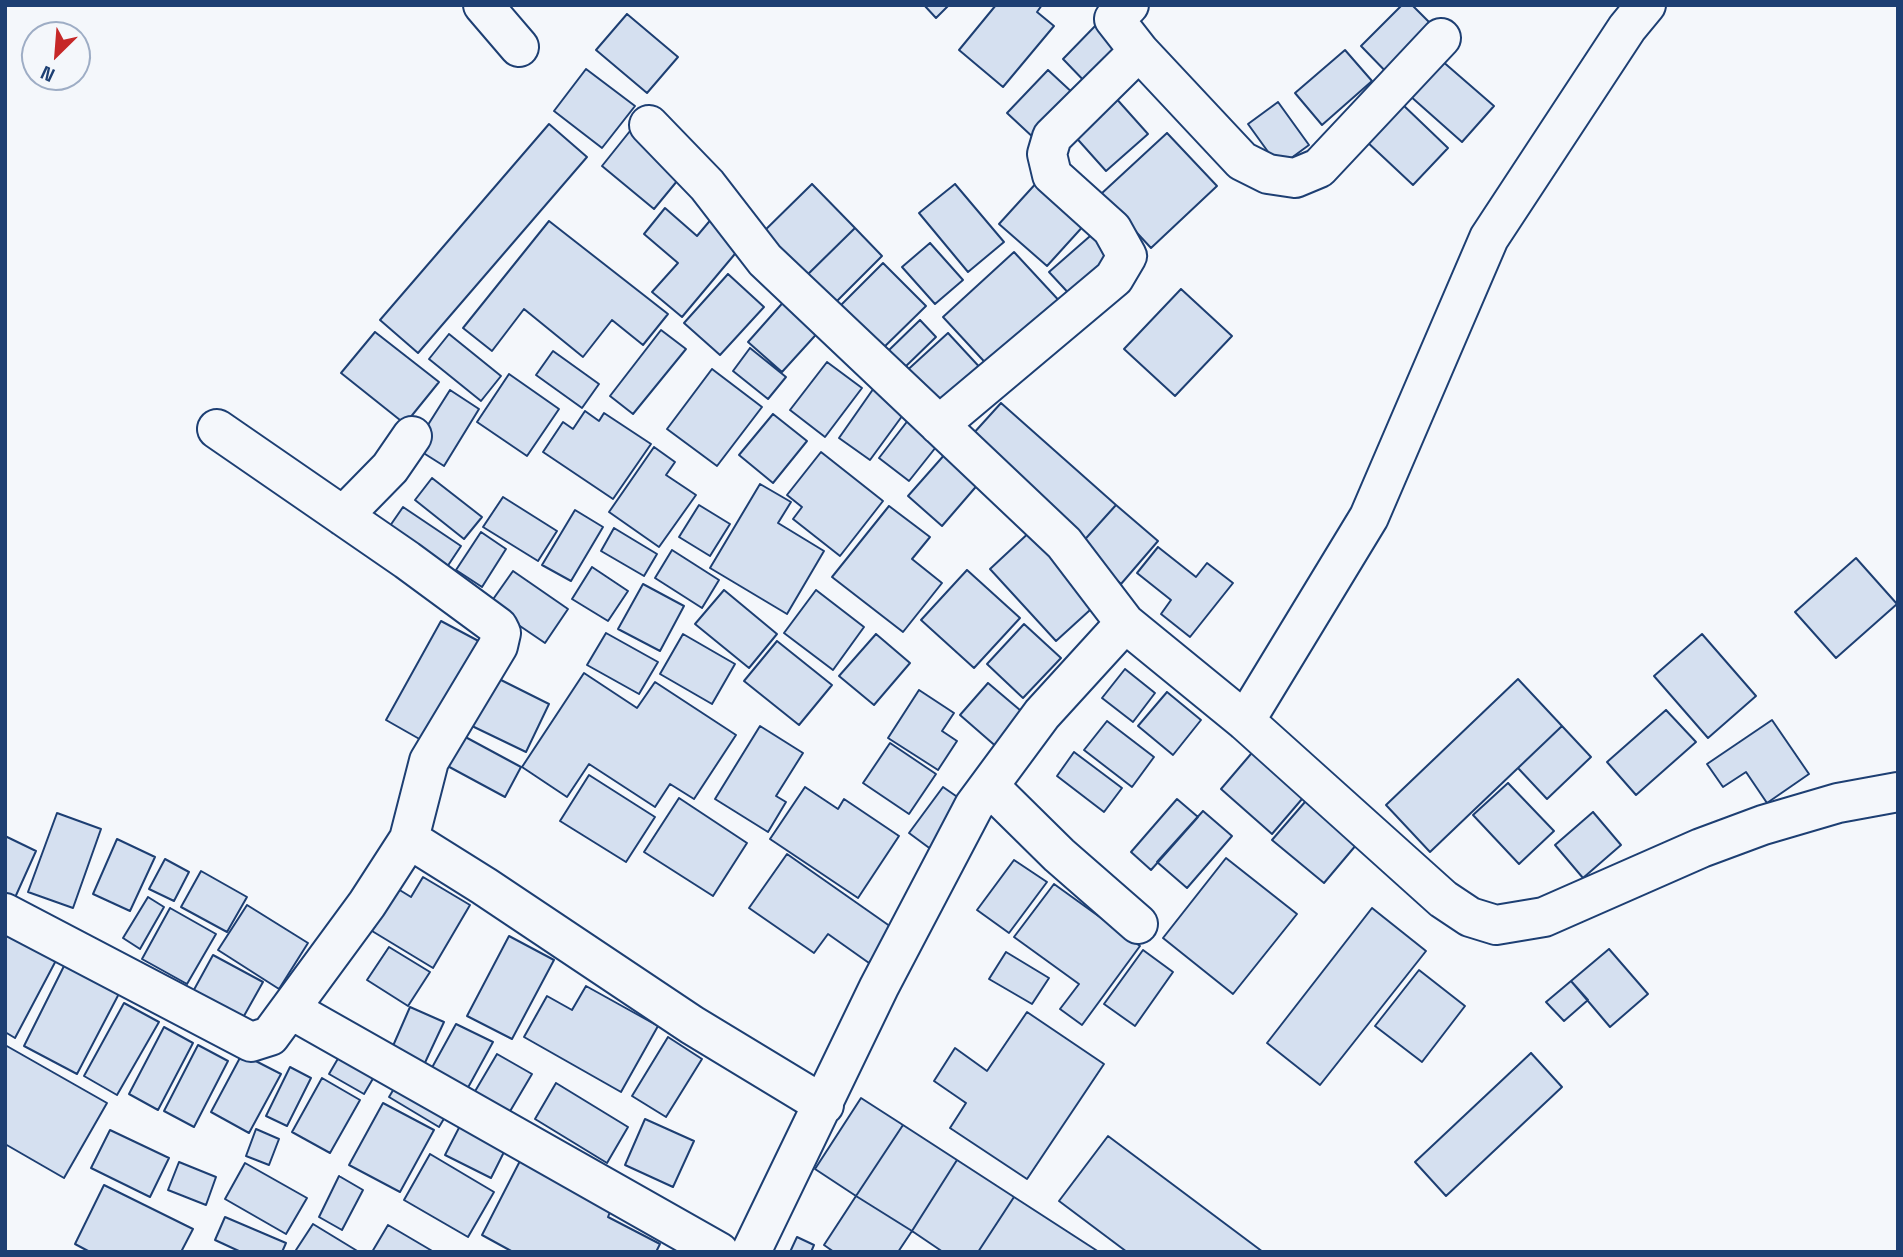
<!DOCTYPE html>
<html>
<head>
<meta charset="utf-8">
<style>
  body { margin:0 }
  #map { position:relative; width:1903px; height:1257px; overflow:hidden; background:#f4f7fb; font-family:"Space Grotesk",sans-serif }
  canvas { display:block }
  .frame { position:absolute; inset:0; border:7px solid #1d3f73; pointer-events:none }
  .north { position:absolute; left:21px; top:21px; width:70px; height:70px; box-sizing:border-box; background:#f4f7fb; border:2px solid #9eadc5; border-radius:50%; rotate:205deg; font-size:19px; font-weight:700; line-height:28px; text-align:center; color:#1d3f73 }
  .north::after { content:''; display:block; margin:auto; width:24px; height:32px; background:#c62828; clip-path:polygon(50% 0,100% 100%,50% 72%,0 100%) }
</style>
</head>
<body>
<div id="map">
<canvas width="1903" height="1257"></canvas>
<div class="frame"></div>
<div class="north">N</div>
</div>
<script>
const ctx = document.querySelector('canvas').getContext('2d');
ctx.lineJoin = 'round';
function fillPath(path, color) { ctx.fillStyle = color; ctx.fill(path, 'evenodd'); }
const toPath = rows => new Path2D(rows.map(r => 'M' + r).join(''));
function strokePath(path, color, width, dash) { ctx.strokeStyle = color; ctx.lineWidth = width; ctx.lineCap = dash ? 'butt' : 'round'; ctx.setLineDash(dash || []); ctx.stroke(path); }
const building = toPath([
  [924,5,949,5,936,18,924,5],
  [996,5,1042,5,1037,12,1054,26,1003,87,959,50,996,5],
  [1402,5,1412,5,1440,33,1393,79,1361,46,1402,5],
  [627,14,678,57,647,93,596,50,627,14],
  [1098,23,1126,51,1090,87,1063,59,1098,23],
  [1345,50,1372,81,1322,125,1295,93,1345,50],
  [1441,60,1494,106,1462,142,1409,95,1441,60],
  [586,69,635,106,602,148,554,111,586,69],
  [1048,70,1076,96,1036,140,1007,113,1048,70],
  [1114,96,1148,134,1106,171,1072,133,1114,96],
  [1278,102,1309,145,1279,167,1248,124,1278,102],
  [1401,103,1448,148,1413,185,1365,140,1401,103],
  [549,124,587,157,418,353,380,320,549,124],
  [634,126,687,169,654,209,602,166,634,126],
  [1167,133,1217,186,1151,248,1101,194,1167,133],
  [1039,180,1086,223,1047,266,999,224,1039,180],
  [812,184,855,228,797,285,754,241,812,184],
  [955,184,1004,242,968,272,919,213,955,184],
  [724,204,755,230,682,317,652,292,678,263,644,234,665,208,697,236,724,204],
  [549,221,668,314,643,345,612,320,583,357,524,309,492,351,463,328,549,221],
  [855,228,882,256,831,307,803,279,855,228],
  [1097,230,1121,256,1074,299,1049,272,1097,230],
  [930,243,963,280,935,304,902,267,930,243],
  [1014,252,1064,306,993,371,943,317,1014,252],
  [883,263,926,306,877,354,834,312,883,263],
  [728,274,764,307,720,355,684,323,728,274],
  [1181,289,1232,336,1175,396,1124,349,1181,289],
  [787,298,822,328,782,372,748,342,787,298],
  [920,320,936,337,903,369,887,352,920,320],
  [661,330,686,349,633,414,610,396,661,330],
  [375,332,439,382,405,424,341,373,375,332],
  [948,333,985,373,939,414,902,375,948,333],
  [449,334,501,376,481,401,429,359,449,334],
  [750,348,786,377,768,399,733,371,750,348],
  [553,351,599,384,582,408,536,375,553,351],
  [827,362,862,388,825,437,790,410,827,362],
  [712,369,762,407,717,466,667,429,712,369],
  [509,374,559,409,527,456,477,422,509,374],
  [876,385,908,408,870,460,839,438,876,385],
  [450,390,479,409,444,466,414,447,450,390],
  [1001,403,1116,505,1079,546,972,435,1001,403],
  [585,411,599,421,604,413,651,444,613,499,543,452,563,422,573,429,585,411],
  [773,414,807,441,773,483,739,455,773,414],
  [909,419,940,442,909,481,879,458,909,419],
  [654,447,675,462,666,475,696,495,659,547,609,512,654,447],
  [821,452,883,501,840,556,793,519,802,507,787,495,821,452],
  [946,453,980,482,942,526,908,496,946,453],
  [432,478,482,517,464,539,415,500,432,478],
  [760,484,791,502,778,523,824,551,787,614,710,568,760,484],
  [503,497,557,531,538,561,483,527,503,497],
  [699,505,730,524,710,556,679,537,699,505],
  [1116,505,1158,541,1121,584,1079,546,1116,505],
  [889,506,930,537,912,559,942,583,903,632,832,577,889,506],
  [403,507,461,546,441,576,383,536,403,507],
  [575,510,603,527,571,581,542,565,575,510],
  [614,528,657,554,644,576,601,551,614,528],
  [1034,528,1101,600,1056,641,990,569,1034,528],
  [481,532,506,549,482,587,456,570,481,532],
  [1158,547,1196,577,1207,563,1233,583,1190,637,1161,614,1171,600,1137,573,1158,547],
  [672,550,719,580,702,608,655,578,672,550],
  [1856,558,1897,604,1836,658,1795,612,1856,558],
  [592,567,628,591,608,621,572,599,592,567],
  [967,570,1020,618,974,668,921,620,967,570],
  [513,571,568,609,545,643,489,605,513,571],
  [643,584,684,606,660,651,618,629,643,584],
  [724,590,777,634,749,668,695,624,724,590],
  [816,590,864,627,833,670,784,633,816,590],
  [441,621,486,645,430,745,386,720,441,621],
  [1024,624,1061,658,1023,698,987,664,1024,624],
  [606,633,658,662,639,694,587,665,606,633],
  [683,634,735,664,712,704,660,674,683,634],
  [876,634,910,663,874,705,839,676,876,634],
  [1702,634,1756,696,1708,738,1654,676,1702,634],
  [777,641,832,685,799,725,744,681,777,641],
  [1125,669,1155,693,1133,722,1102,698,1125,669],
  [584,673,637,708,655,682,736,735,694,799,670,784,655,807,589,764,567,797,522,767,584,673],
  [495,677,549,704,526,752,472,726,495,677],
  [1518,679,1562,726,1430,852,1386,805,1518,679],
  [988,683,1027,716,999,749,960,715,988,683],
  [919,690,954,713,942,731,957,741,938,770,888,738,919,690],
  [1167,692,1201,720,1173,755,1138,726,1167,692],
  [1666,710,1696,742,1636,795,1607,762,1666,710],
  [1772,720,1809,774,1767,803,1746,772,1723,787,1707,764,1772,720],
  [1107,721,1154,757,1132,787,1084,750,1107,721],
  [760,726,803,753,776,796,786,802,768,832,715,799,760,726],
  [1562,726,1591,757,1547,799,1518,768,1562,726],
  [458,733,521,767,505,797,442,763,458,733],
  [890,743,936,774,909,814,863,783,890,743],
  [1256,748,1308,792,1272,834,1221,789,1256,748],
  [1074,752,1122,788,1104,812,1057,776,1074,752],
  [589,775,655,817,626,862,560,821,589,775],
  [1508,783,1554,831,1519,864,1473,815,1508,783],
  [805,787,838,809,844,799,899,836,858,898,770,839,805,787],
  [943,787,966,803,932,850,909,833,943,787],
  [1311,795,1362,838,1324,883,1272,840,1311,795],
  [679,798,747,843,713,896,644,852,679,798],
  [1177,799,1198,817,1151,870,1131,852,1177,799],
  [1203,811,1232,836,1187,888,1157,862,1203,811],
  [1593,812,1621,845,1583,878,1555,845,1593,812],
  [57,813,101,829,73,908,28,892,57,813],
  [5,836,36,851,13,902,5,899,5,836],
  [117,839,155,857,130,911,93,894,117,839],
  [787,854,894,929,869,963,828,934,814,953,749,908,787,854],
  [1226,858,1297,914,1233,994,1163,938,1226,858],
  [165,859,189,872,174,901,149,889,165,859],
  [1014,860,1047,882,1009,933,977,910,1014,860],
  [201,871,247,897,227,932,181,907,201,871],
  [423,877,470,905,433,968,372,931,398,889,411,897,423,877],
  [1054,884,1140,946,1082,1025,1060,1009,1079,984,1014,937,1054,884],
  [148,897,164,907,140,949,123,938,148,897],
  [247,905,308,943,279,989,218,950,247,905],
  [170,908,216,934,187,984,142,959,170,908],
  [1372,908,1426,951,1320,1085,1267,1043,1372,908],
  [5,922,61,951,15,1038,5,1032,5,922],
  [509,936,554,960,512,1039,467,1016,509,936],
  [389,947,430,972,408,1006,367,980,389,947],
  [1609,949,1648,994,1610,1027,1571,981,1609,949],
  [1143,950,1173,972,1135,1026,1104,1004,1143,950],
  [1006,952,1049,978,1032,1004,989,979,1006,952],
  [213,955,263,982,240,1023,190,997,213,955],
  [68,958,123,986,77,1074,24,1046,68,958],
  [1419,970,1465,1006,1422,1062,1375,1026,1419,970],
  [1571,981,1588,1000,1564,1021,1546,1002,1571,981],
  [586,986,658,1026,621,1092,524,1037,547,996,572,1010,586,986],
  [124,1003,159,1022,117,1095,84,1076,124,1003],
  [410,1007,444,1022,422,1069,389,1055,410,1007],
  [1027,1012,1104,1064,1027,1179,950,1128,966,1103,934,1081,955,1048,987,1071,1027,1012],
  [456,1024,493,1042,465,1093,429,1073,456,1024],
  [164,1027,193,1043,158,1110,129,1094,164,1027],
  [668,1037,702,1059,666,1117,632,1096,668,1037],
  [5,1045,107,1103,64,1178,5,1144,5,1045],
  [198,1045,228,1061,194,1127,164,1111,198,1045],
  [343,1050,378,1070,364,1094,329,1074,343,1050],
  [1531,1053,1562,1087,1446,1196,1415,1162,1531,1053],
  [242,1054,281,1074,249,1133,211,1112,242,1054],
  [497,1054,532,1074,509,1113,474,1093,497,1054],
  [290,1067,311,1078,287,1126,266,1116,290,1067],
  [322,1078,360,1100,330,1153,292,1132,322,1078],
  [398,1082,448,1112,439,1127,389,1097,398,1082],
  [556,1083,628,1127,607,1163,535,1119,556,1083],
  [861,1098,903,1125,856,1196,815,1169,861,1098],
  [383,1103,434,1130,400,1192,349,1165,383,1103],
  [645,1119,694,1141,673,1187,625,1165,645,1119],
  [463,1120,508,1144,491,1178,445,1155,463,1120],
  [903,1125,957,1160,912,1231,856,1196,903,1125],
  [256,1129,279,1139,269,1165,246,1156,256,1129],
  [110,1130,169,1158,150,1197,91,1168,110,1130],
  [1108,1136,1263,1252,1127,1252,1059,1201,1108,1136],
  [430,1154,494,1192,468,1237,404,1200,430,1154],
  [521,1159,612,1207,608,1217,660,1244,656,1252,513,1252,482,1235,521,1159],
  [957,1160,1014,1197,978,1252,943,1252,912,1231,957,1160],
  [179,1162,216,1177,206,1205,168,1190,179,1162],
  [245,1163,307,1198,286,1234,225,1199,245,1163],
  [339,1176,363,1190,342,1230,319,1217,339,1176],
  [104,1185,193,1229,181,1252,90,1252,75,1244,104,1185],
  [856,1196,912,1231,898,1252,834,1252,824,1245,856,1196],
  [1014,1197,1099,1252,978,1252,1014,1197],
  [225,1217,286,1243,282,1252,241,1252,215,1240,225,1217],
  [313,1224,359,1252,299,1252,296,1250,313,1224],
  [388,1225,400,1232,434,1252,372,1252,388,1225],
  [797,1237,814,1245,811,1252,790,1252,797,1237]
]);
fillPath(building, '#d5e0f0');
strokePath(building, '#1d3f73', 2);
const minor = toPath([
  [483,5,519,47],
  [1139,51,1242,161,1268,174,1295,178,1319,168,1441,38],
  [649,125,707,185,765,260,1064,543,1125,623],
  [939,425,1114,278,1127,256,1112,229,1052,175,1047,154,1052,137,1139,51,1114,19,1129,5],
  [343,516,390,468,412,436],
  [1245,721,1369,517,1489,238,1627,28,1646,5],
  [989,786,1059,855,1138,924],
  [409,839,484,886,692,1025,824,1105],
  [5,913,251,1042,270,1036,367,904,409,839,429,761,498,646,501,633,498,627,407,560,217,429],
  [290,1009,719,1252],
  [751,1252,879,987,974,806,1042,714,1125,623,1245,721,1443,899,1470,917,1496,925,1544,917,1701,848,1763,825,1838,803,1898,792]
]);
strokePath(minor, '#1d3f73', 42);
strokePath(minor, '#f4f7fb', 38);
</script>
</body>
</html>
